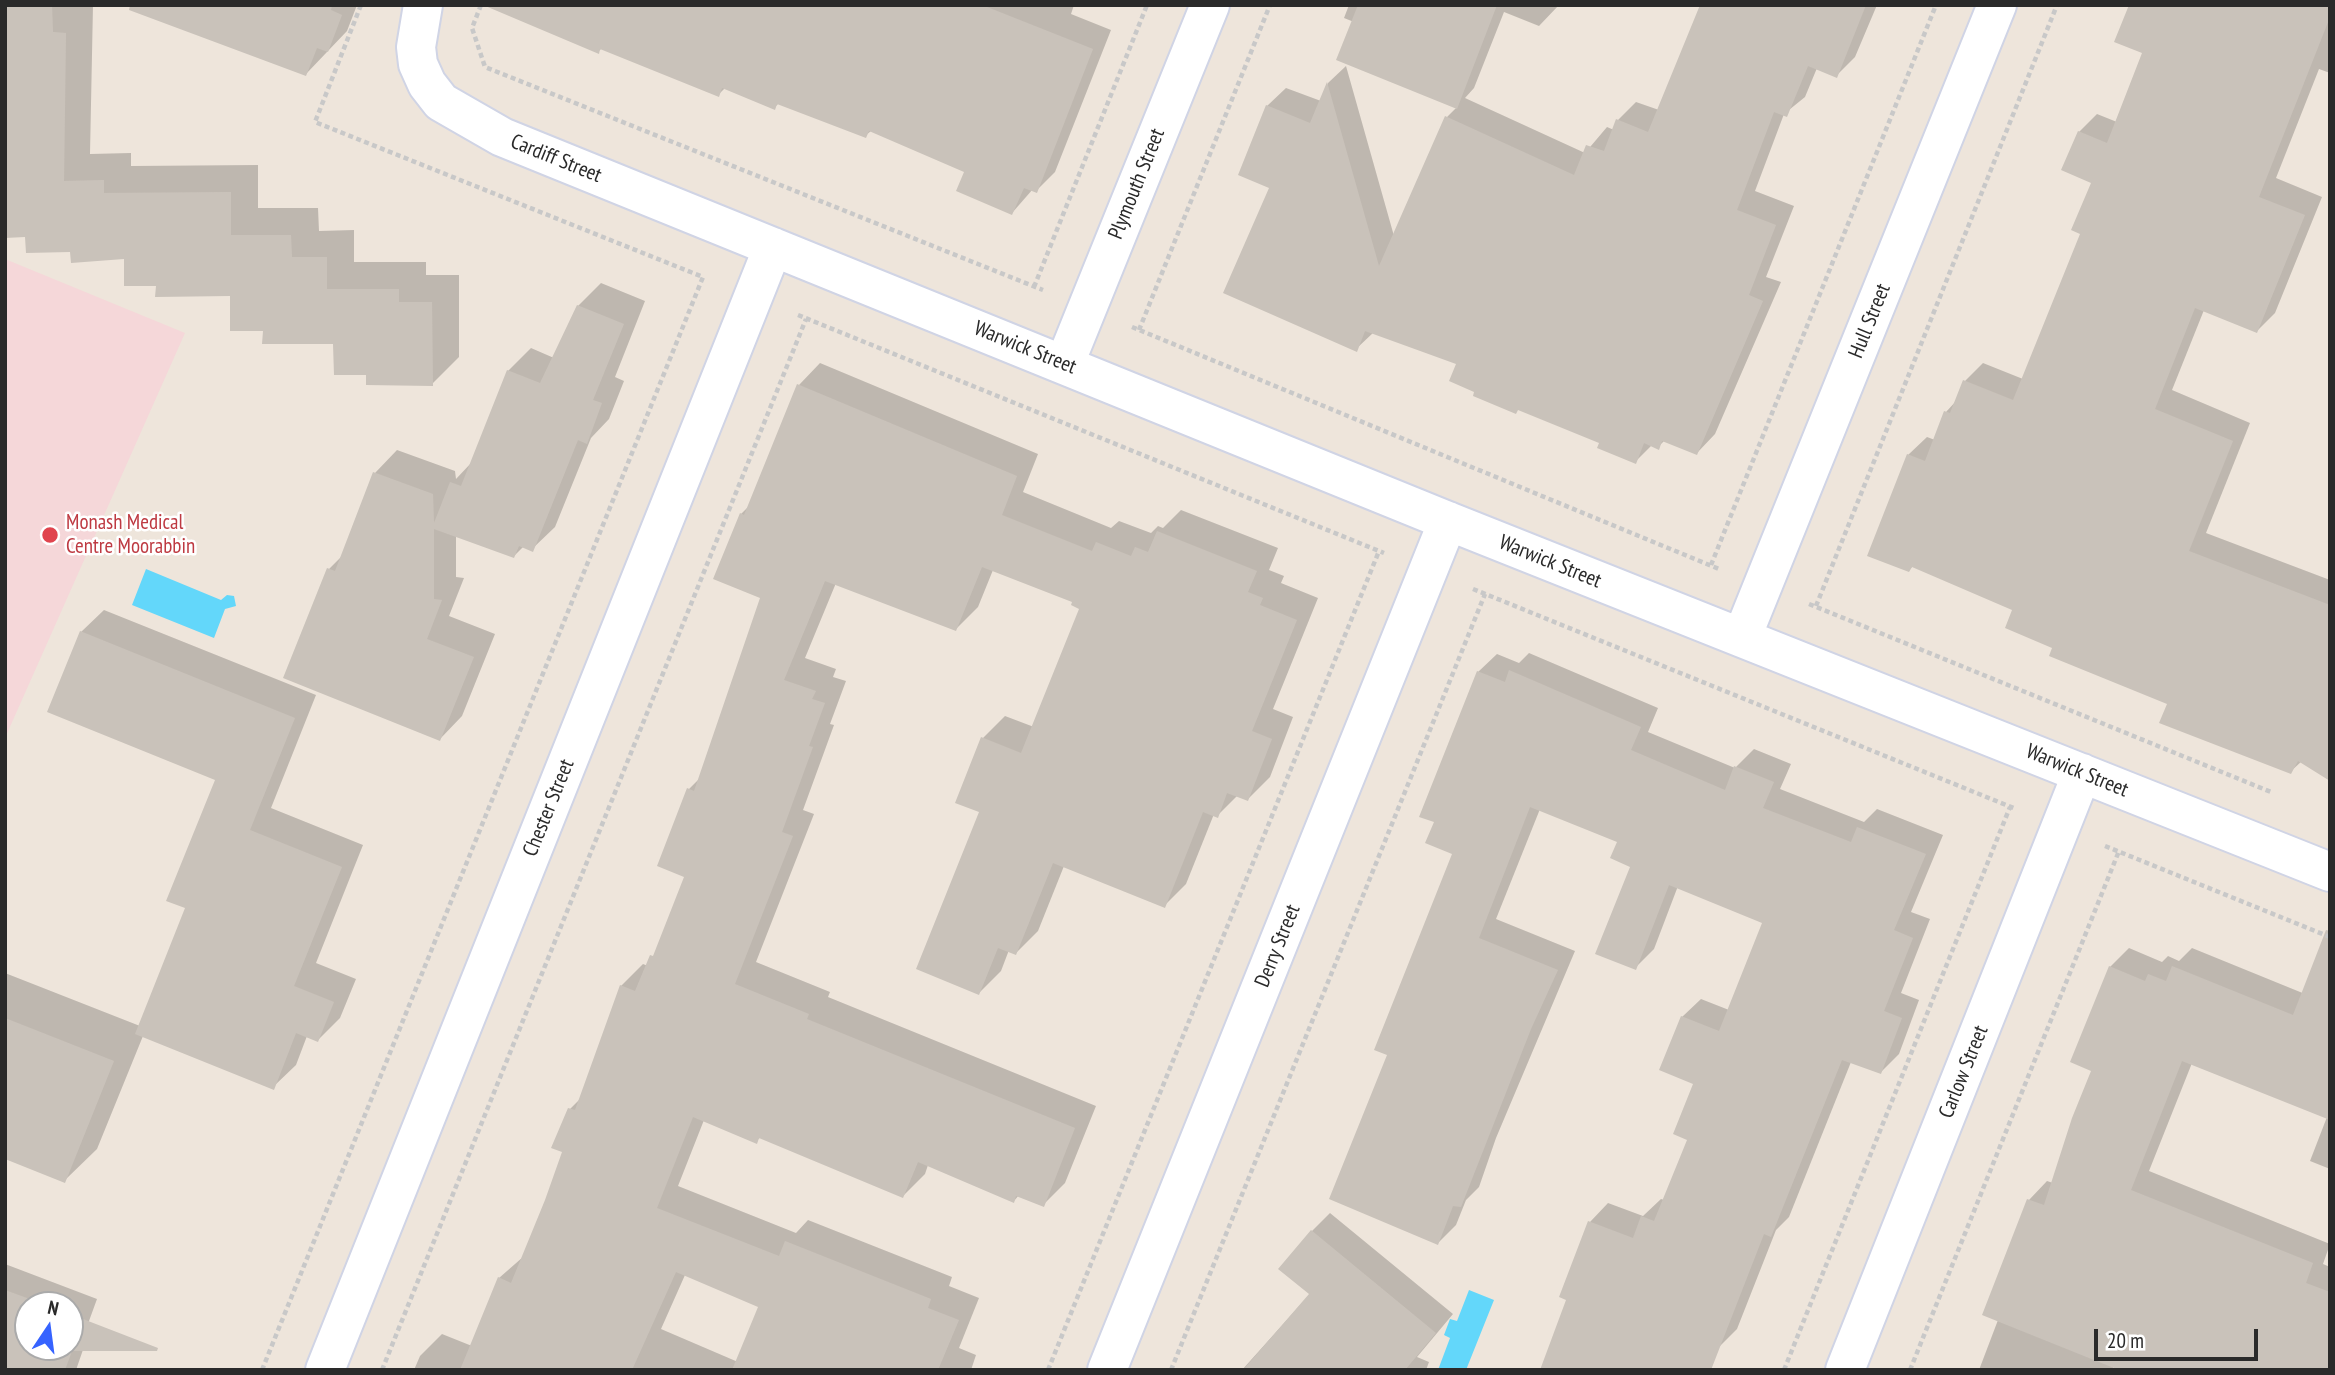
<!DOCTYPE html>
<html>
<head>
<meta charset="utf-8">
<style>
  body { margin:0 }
  #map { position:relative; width:2335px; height:1375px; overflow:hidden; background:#eee5db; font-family:"PT Sans Narrow",sans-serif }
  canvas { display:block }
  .frame { position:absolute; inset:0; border:7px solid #2a2a2a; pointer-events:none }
  .north { position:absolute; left:14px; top:1291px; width:70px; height:70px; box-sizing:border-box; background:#fff; border:2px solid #aaa; border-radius:50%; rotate:13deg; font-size:19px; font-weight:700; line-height:28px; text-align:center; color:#2a2a2a }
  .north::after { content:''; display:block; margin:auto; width:24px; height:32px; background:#3663ff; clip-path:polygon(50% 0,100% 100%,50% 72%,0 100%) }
  .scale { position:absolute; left:2094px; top:1329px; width:164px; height:32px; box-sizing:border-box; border:4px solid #2a2a2a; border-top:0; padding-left:9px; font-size:21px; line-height:24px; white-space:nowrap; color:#2a2a2a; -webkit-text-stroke:5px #fff; paint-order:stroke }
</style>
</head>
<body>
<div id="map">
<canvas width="2335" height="1375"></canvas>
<div class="frame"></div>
<div class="north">N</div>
<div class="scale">20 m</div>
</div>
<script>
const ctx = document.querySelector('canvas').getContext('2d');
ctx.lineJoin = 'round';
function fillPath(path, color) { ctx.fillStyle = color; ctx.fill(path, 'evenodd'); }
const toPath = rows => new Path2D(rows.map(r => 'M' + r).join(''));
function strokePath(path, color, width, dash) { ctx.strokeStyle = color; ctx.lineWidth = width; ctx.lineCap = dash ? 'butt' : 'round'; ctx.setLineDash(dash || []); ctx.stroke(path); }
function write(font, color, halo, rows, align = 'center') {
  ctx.font = font + ' "PT Sans Narrow",sans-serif'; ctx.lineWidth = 5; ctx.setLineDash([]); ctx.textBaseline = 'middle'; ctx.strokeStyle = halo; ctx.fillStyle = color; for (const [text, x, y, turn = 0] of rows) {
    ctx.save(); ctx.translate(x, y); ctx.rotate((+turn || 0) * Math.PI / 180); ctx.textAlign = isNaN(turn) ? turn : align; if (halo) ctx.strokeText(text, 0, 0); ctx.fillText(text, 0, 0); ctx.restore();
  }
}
fillPath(toPath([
  [5,259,185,333,5,738]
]), '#f5d7d9');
fillPath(toPath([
  [146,569,221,600,227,595,234,596,236,606,225,609,214,638,132,605],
  [1469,1290,1494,1300,1466,1370,1438,1370,1450,1338,1444,1335,1450,1319,1457,1321]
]), '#63d7fa');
fillPath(toPath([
  [5,5,93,5,90,154,131,153,131,166,258,165,258,208,318,208,319,231,354,230,354,262,426,262,426,275,459,275,459,357,432,384,367,373,335,342,264,329,232,295,157,284,126,257,71,250,26,235],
  [202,5,357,5,347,31,306,74],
  [535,5,1074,5,1071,14,1111,30,1055,172,1036,191,1033,189,1012,213,966,171,871,131,865,136,779,103,774,108,725,88,718,95,602,48,598,52],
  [1349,5,1559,5,1539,26,1504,12,1474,88,1465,98,1585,153,1607,127,1614,130,1618,120,1636,102,1659,110,1702,5,1877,5,1855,57,1836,76,1817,68,1805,97,1784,114,1755,191,1794,206,1766,277,1781,282,1715,434,1697,453,1665,440,1658,447,1652,445,1635,462,1601,442,1477,391,1458,363,1374,332,1356,349,1272,187,1267,106,1286,88,1321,101,1328,83,1346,66,1394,236,1447,117,1457,107,1354,22,1344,18],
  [2330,5,2330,73,2319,69,2276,178,2322,197,2275,313,2257,331,2204,310,2172,390,2250,423,2206,533,2330,580,2330,774,2302,761,2290,772,2169,703,2055,647,2014,609,1913,566,1909,570,1908,455,1927,437,1935,440,1946,412,1957,400,1965,381,1983,363,2023,379,2082,233,2093,182,2079,132,2097,114,2117,122],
  [601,283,645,301,615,377,624,381,609,419,591,438,555,527,532,549,524,546,514,556,456,535,456,577,464,578,449,616,495,634,462,716,440,739,329,569,342,556,375,473,397,450,455,471,456,479,472,462,508,371,531,348,554,358,578,306],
  [820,363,1038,454,1023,492,1111,528,1119,521,1151,533,1158,526,1163,528,1181,510,1278,548,1269,570,1284,576,1281,583,1318,598,1273,709,1293,717,1270,777,1248,799,1238,795,1217,816,1214,814,1186,884,1164,906,1064,866,1038,931,1016,953,1009,950,1001,971,979,993,981,811,957,802,983,738,1005,716,1034,727,1082,608,1074,601,993,570,978,607,956,629,836,583,805,658,836,669,833,677,846,681,830,724,834,725,803,810,814,814,756,962,830,992,828,997,1096,1106,1065,1183,1043,1205,1019,1195,1014,1201,928,1165,925,1174,903,1196,761,1137,756,1141,704,1120,678,1186,796,1233,808,1220,952,1277,949,1286,979,1298,959,1348,976,1355,971,1370,414,1370,420,1356,442,1334,472,1346,499,1278,523,1257,565,1151,570,1109,582,1097,621,986,643,964,648,966,657,950,686,876,689,789,701,777,762,597,741,514,750,505,799,385],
  [685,1275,760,1306,738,1362,661,1329],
  [104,610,316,695,271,808,363,845,316,963,356,979,340,1018,318,1040,307,1036,296,1065,273,1087,143,1036,97,1149,64,1181,5,1157,5,973,140,1026,187,907,217,779,81,632],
  [1529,653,1658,708,1648,732,1735,768,1754,749,1791,764,1780,789,1864,822,1877,809,1943,835,1911,912,1930,919,1901,993,1919,1000,1899,1054,1881,1072,1851,1062,1789,1217,1776,1230,1737,1329,1718,1348,1561,1296,1590,1222,1608,1203,1643,1216,1661,1199,1664,1200,1689,1139,1695,1083,1682,1017,1701,999,1729,1010,1764,922,1678,886,1654,949,1635,968,1632,866,1619,841,1540,809,1496,919,1575,951,1496,1138,1479,1187,1466,1200,1456,1225,1438,1243,1455,853,1436,821,1478,672,1497,654,1519,663],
  [2129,948,2162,962,2168,956,2179,961,2192,948,2305,994,2330,981,2330,1169,2310,1161,2327,1117,2192,1063,2149,1171,2330,1244,2323,1264,2330,1267,2330,1370,2114,1366,2112,1370,1979,1370,1998,1320,2029,1200,2047,1181,2053,1183,2093,1070,2110,967],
  [1330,1213,1453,1314,1417,1357,1429,1362,1426,1370,1242,1370,1311,1293,1312,1231],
  [5,1264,97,1299,81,1343,85,1344,76,1370,5,1370],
  [28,1305,70,1305,70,1347,28,1347]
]), '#0003');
fillPath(toPath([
  [5,5,52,5,53,32,66,33,64,181,104,180,104,193,231,192,231,235,291,235,292,257,327,257,327,289,399,289,399,302,432,302,433,386,366,385,366,375,334,375,333,344,262,344,263,331,230,331,230,296,155,297,156,286,124,286,124,259,71,263,70,252,26,253,25,237,5,238],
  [130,5,332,5,331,10,342,15,328,52,317,48,306,76,129,10],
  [483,5,982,5,1093,49,1037,193,1024,188,1012,215,956,191,964,172,869,131,866,138,777,104,775,110,722,88,719,97,600,49,599,54],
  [1358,5,1497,5,1457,109,1336,60],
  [1700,5,1866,5,1837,78,1808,66,1787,117,1774,112,1737,210,1776,225,1749,295,1763,301,1697,455,1662,441,1659,450,1644,443,1636,464,1597,448,1599,443,1518,410,1516,414,1473,396,1474,392,1449,381,1456,364,1365,331,1357,352,1223,293,1269,188,1238,175,1266,105,1310,123,1327,82,1379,266,1445,116,1574,175,1586,145,1604,151,1616,119,1648,132],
  [2129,5,2330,5,2330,17,2259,197,2305,215,2257,333,2195,308,2155,409,2233,441,2189,551,2330,605,2330,781,2298,761,2291,774,2159,723,2167,704,2049,656,2052,648,2005,628,2012,610,1912,567,1909,572,1867,556,1907,454,1925,461,1944,411,1950,413,1963,380,2013,400,2080,234,2071,230,2091,183,2061,170,2078,131,2107,143,2142,53,2114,42],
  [577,305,624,324,593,400,602,403,587,444,578,440,533,552,519,546,514,558,434,529,434,599,442,600,427,639,474,657,440,741,283,678,327,568,335,571,373,472,433,494,434,523,450,482,461,486,507,370,540,383],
  [797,384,1017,476,1002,515,1092,551,1096,542,1131,556,1135,547,1148,552,1157,531,1257,571,1248,592,1263,598,1260,605,1297,620,1252,731,1272,739,1248,801,1227,793,1218,818,1203,812,1165,908,1053,863,1016,955,998,948,979,995,916,969,979,812,955,803,981,737,1021,753,1079,609,1071,605,1072,602,982,567,956,631,825,581,784,680,816,691,812,699,825,703,809,746,813,747,782,832,793,836,735,984,809,1014,807,1019,1075,1128,1044,1207,1016,1196,1014,1203,918,1162,903,1198,759,1138,757,1144,693,1117,657,1208,779,1256,785,1241,931,1299,928,1308,959,1320,938,1370,732,1370,758,1307,676,1272,632,1370,460,1370,498,1277,511,1283,545,1200,562,1152,551,1148,568,1108,575,1110,620,985,635,991,650,955,653,956,684,877,657,866,687,788,694,791,760,598,713,579,740,513,744,515],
  [80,631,295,718,250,830,342,867,294,986,334,1002,318,1042,296,1033,274,1090,135,1034,185,908,166,901,215,780,47,712],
  [1509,670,1641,727,1631,750,1725,790,1734,766,1774,782,1763,808,1851,842,1857,827,1926,854,1894,930,1913,938,1884,1011,1902,1018,1881,1074,1842,1060,1771,1237,1764,1234,1711,1370,1540,1370,1566,1300,1559,1297,1588,1221,1633,1238,1641,1216,1654,1221,1687,1140,1673,1134,1693,1084,1659,1070,1681,1016,1719,1031,1762,923,1669,885,1636,970,1595,954,1630,867,1610,858,1617,842,1530,807,1479,938,1558,970,1531,1029,1461,1207,1453,1206,1438,1245,1329,1199,1387,1055,1374,1050,1452,854,1425,843,1434,822,1419,817,1477,671,1505,682],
  [2326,930,2330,931,2330,1120,2182,1061,2131,1190,2313,1263,2306,1283,2330,1292,2330,1370,2119,1370,1982,1315,2027,1199,2044,1205,2072,1118,2091,1071,2070,1062,2109,966,2145,981,2148,974,2166,981,2172,966,2293,1015],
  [5,1018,114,1061,65,1183,5,1159],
  [1311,1230,1436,1333,1405,1370,1243,1370,1309,1294,1278,1269],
  [5,1290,46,1305,28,1305,28,1347,70,1347,70,1314,158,1348,157,1351,72,1351,65,1370,5,1370]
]), '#c9c2ba');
const minor = toPath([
  [423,5,416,47,418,64,427,84,441,102,502,137,1448,521,2330,872],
  [1065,363,1210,5],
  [1742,637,1997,5],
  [325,1370,773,247],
  [1107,1370,1448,521],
  [1845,1370,2082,773]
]);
strokePath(minor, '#d0d4e5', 42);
strokePath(toPath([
  [481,5,472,28,485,67,1043,290],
  [1034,287,1147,5],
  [798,315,1384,553],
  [1132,327,1719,569],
  [1139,330,1270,5],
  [1711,565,1936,5],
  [1473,589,2016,809],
  [1809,604,2271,792],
  [1816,606,2057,5],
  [2105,846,2330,937],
  [262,1370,703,277,315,122,361,5],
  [382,1370,806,319],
  [1048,1370,1379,551],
  [1171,1370,1485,594],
  [1784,1370,2010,807],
  [1910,1370,2119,851]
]), '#c8c8c8', 4.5, [5, 3.5]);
strokePath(minor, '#fff', 38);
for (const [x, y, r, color] of [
  [50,535,9,"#e0444e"]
]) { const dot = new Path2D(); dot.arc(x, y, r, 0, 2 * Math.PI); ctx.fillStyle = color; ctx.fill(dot); strokePath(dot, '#fff', 2.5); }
write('21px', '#2a2a2a', '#fff', [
  ["Cardiff Street",556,159,22],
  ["Plymouth Street",1137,184,-68],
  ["Hull Street",1870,321,-68],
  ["Warwick Street",1025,348,22],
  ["Warwick Street",1550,562,22],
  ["Warwick Street",2077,771,22],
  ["Chester Street",549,808,-68],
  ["Derry Street",1278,946,-68],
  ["Carlow Street",1964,1072,-68]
]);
write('21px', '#be3a42', '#fff', [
  ["Monash Medical",66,523],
  ["Centre Moorabbin",66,547]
], 'left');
</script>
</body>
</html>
